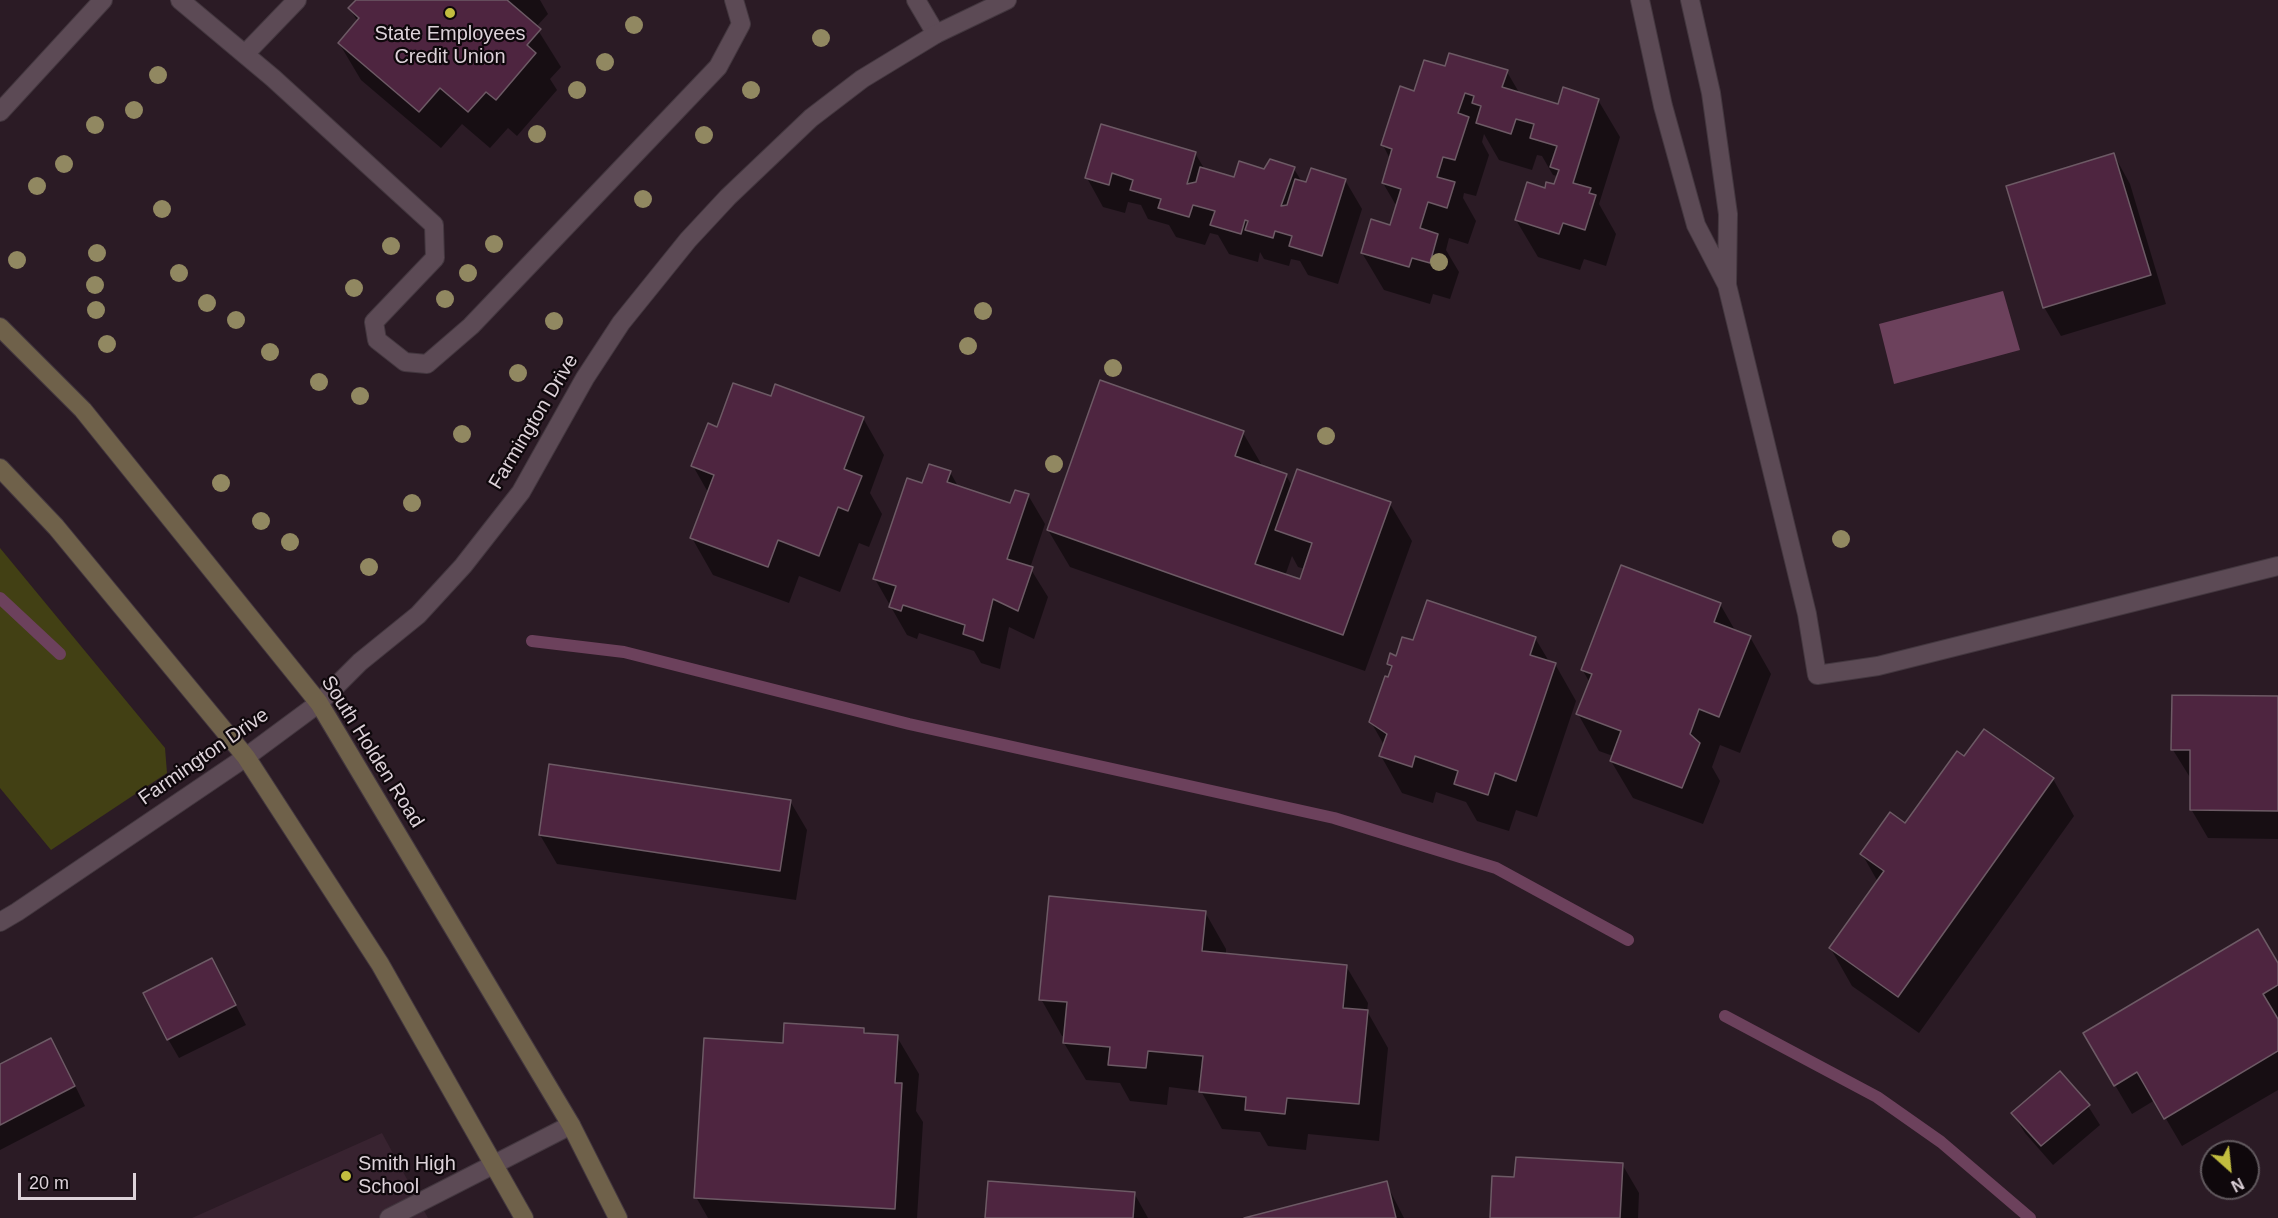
<!DOCTYPE html>
<html>
<head>
<meta charset="utf-8">
<style>
  body { margin:0 }
  #map { position:relative; width:2278px; height:1218px; overflow:hidden; background:#2b1b25; font-family:Helvetica,sans-serif }
  canvas { display:block }
  .north { position:absolute; left:2200px; top:1140px; width:60px; height:60px; box-sizing:border-box; background:#0f080c; border:2px solid #61595e; border-radius:50%; rotate:153deg; font-size:16px; font-weight:700; line-height:24px; text-align:center; color:#ddd2d9 }
  .north::after { content:''; display:block; margin:auto; width:21px; height:27px; background:#c2bd3f; clip-path:polygon(50% 0,100% 100%,50% 72%,0 100%) }
  .scale { position:absolute; left:18px; top:1173px; width:118px; height:27px; box-sizing:border-box; border:3px solid #ddd2d9; border-top:0; padding-left:8px; font-size:18px; line-height:21px; white-space:nowrap; color:#ddd2d9; -webkit-text-stroke:4px #0f080c; paint-order:stroke }
</style>
</head>
<body>
<div id="map">
<canvas width="2278" height="1218"></canvas>
<div class="north">N</div>
<div class="scale">20 m</div>
</div>
<script>
const ctx = document.querySelector('canvas').getContext('2d');
ctx.lineJoin = 'round';
function fillPath(path, color) { ctx.fillStyle = color; ctx.fill(path, 'evenodd'); }
const toPath = rows => new Path2D(rows.map(r => 'M' + r).join(''));
function strokePath(path, color, width, dash) { ctx.strokeStyle = color; ctx.lineWidth = width; ctx.lineCap = dash ? 'butt' : 'round'; ctx.setLineDash(dash || []); ctx.stroke(path); }
function write(font, color, halo, rows, align = 'center') {
  ctx.font = font + ' Helvetica,sans-serif'; ctx.lineWidth = 4.5; ctx.setLineDash([]); ctx.textBaseline = 'middle'; ctx.strokeStyle = halo; ctx.fillStyle = color; for (const [text, x, y, turn = 0] of rows) {
    ctx.save(); ctx.translate(x, y); ctx.rotate((+turn || 0) * Math.PI / 180); ctx.textAlign = isNaN(turn) ? turn : align; if (halo) ctx.strokeText(text, 0, 0); ctx.fillText(text, 0, 0); ctx.restore();
  }
}
fillPath(toPath([
  [382,1133,428,1218,192,1218]
]), '#382330');
fillPath(toPath([
  [0,548,165,748,167,773,51,850,0,788]
]), '#424014');
fillPath(toPath([
  [2003,291,2020,350,1894,384,1879,324]
]), '#6c415c');
fillPath(toPath([
  [358,0,540,0,548,14,536,27,561,67,550,79,557,90,517,136,508,128,490,148,462,124,441,148,361,80,339,43,358,22,350,9],
  [1446,68,1507,72,1520,94,1560,106,1598,100,1620,137,1599,204,1616,234,1606,266,1584,259,1580,270,1538,257,1516,220,1546,190,1555,186,1557,176,1553,175,1542,156,1537,155,1532,170,1499,160,1484,134,1482,142,1489,155,1476,196,1464,193,1463,198,1476,221,1468,244,1449,238,1446,250,1459,272,1450,299,1433,294,1430,304,1384,290,1362,253,1391,227,1397,207,1383,183,1390,159,1383,145,1415,93],
  [1195,153,1205,170,1235,179,1265,170,1271,160,1294,169,1302,182,1345,180,1362,209,1338,284,1308,275,1300,261,1291,259,1289,266,1264,259,1260,252,1258,262,1229,254,1218,235,1210,233,1205,245,1176,237,1169,225,1148,219,1141,205,1128,202,1125,213,1103,207,1087,178],
  [2114,155,2130,184,2166,304,2061,336,2044,307],
  [771,398,863,418,884,455,870,493,882,514,869,547,859,543,840,592,799,576,789,603,713,575,692,538,709,494,693,466,718,429],
  [1243,433,1263,467,1286,475,1292,486,1390,504,1412,541,1365,671,1070,567,1048,530],
  [1292,556,1298,567,1305,569,1300,581,1285,576],
  [950,472,959,488,1011,505,1028,495,1045,524,1030,568,1048,597,1034,639,1009,627,1000,669,981,663,974,651,919,633,917,639,907,635,875,579,923,485],
  [1720,604,1736,632,1750,637,1771,674,1740,753,1720,745,1712,767,1720,781,1703,824,1633,798,1611,761,1613,756,1599,751,1578,714,1590,683,1582,669],
  [1535,638,1550,663,1555,664,1576,701,1537,817,1516,810,1509,831,1477,821,1466,802,1436,792,1433,803,1402,793,1381,756,1384,745,1371,722,1392,670,1388,664,1413,642],
  [2278,698,2278,839,2208,838,2191,809,2191,779,2173,750],
  [1964,758,2053,779,2074,816,1919,1033,1852,986,1831,949,1878,882,1862,854,1905,825],
  [790,801,807,830,796,900,557,864,540,835],
  [1205,912,1226,949,1226,955,1346,966,1368,1003,1367,1011,1388,1048,1379,1141,1308,1134,1306,1150,1268,1146,1260,1132,1222,1129,1201,1091,1169,1087,1167,1105,1130,1101,1120,1083,1086,1080,1064,1043,1065,1036,1062,1036,1041,999],
  [2278,966,2278,1090,2182,1146,2155,1100,2132,1114,2085,1034],
  [222,979,246,1025,179,1058,168,1039],
  [863,1029,867,1035,897,1037,919,1074,916,1111,923,1122,917,1218,708,1218,696,1197,785,1044],
  [62,1059,85,1106,0,1150,0,1066],
  [2088,1106,2100,1125,2053,1165,2025,1133,2013,1114],
  [1622,1164,1639,1193,1638,1218,1491,1218,1516,1178],
  [1386,1183,1404,1218,1250,1218],
  [1134,1193,1148,1218,986,1218]
]), '#0007');
strokePath(toPath([
  [0,598,60,654],
  [532,641,624,652,909,724,1334,818,1496,868,1628,940],
  [1725,1016,1877,1097,1941,1142,2030,1218]
]), '#6c415c', 12);
const building = toPath([
  [356,0,507,0,541,29,527,45,536,53,496,100,486,92,468,112,440,88,419,112,338,43,359,18,348,8,356,0],
  [1449,53,1508,70,1502,87,1558,104,1563,87,1599,99,1573,183,1591,188,1589,193,1596,195,1585,230,1563,223,1559,234,1515,220,1527,182,1545,188,1546,182,1554,184,1559,170,1550,167,1557,146,1530,138,1534,124,1516,119,1511,134,1476,123,1481,106,1472,103,1474,96,1465,93,1458,113,1469,117,1455,160,1443,157,1437,177,1455,182,1447,208,1428,202,1420,228,1438,234,1430,263,1412,258,1409,267,1361,253,1371,219,1390,225,1401,189,1382,183,1392,149,1381,145,1400,86,1414,91,1424,60,1445,66,1449,53],
  [1101,124,1196,152,1187,184,1196,182,1200,167,1234,177,1239,161,1264,169,1270,159,1295,167,1281,206,1287,205,1295,179,1306,182,1311,168,1346,179,1322,256,1289,246,1292,236,1275,231,1273,238,1245,230,1248,221,1245,220,1241,234,1210,225,1215,211,1193,205,1189,217,1158,208,1161,199,1130,190,1133,180,1112,173,1109,185,1085,178,1101,124],
  [2114,153,2151,275,2043,308,2006,186,2114,153],
  [1100,380,1244,431,1235,456,1287,474,1255,564,1300,579,1312,543,1275,530,1297,469,1391,502,1343,635,1047,530,1100,380],
  [733,383,771,396,775,384,864,417,844,469,862,476,848,511,838,507,819,556,778,540,768,567,690,538,714,475,691,466,708,423,717,427,733,383],
  [929,464,951,471,947,482,1010,503,1015,490,1029,494,1007,559,1033,567,1018,611,993,599,983,641,963,634,965,625,903,605,901,611,889,607,896,586,873,579,907,478,922,483,929,464],
  [1621,565,1721,603,1714,622,1751,636,1719,717,1699,709,1690,734,1700,743,1682,788,1610,761,1621,731,1576,714,1592,674,1581,670,1621,565],
  [1427,600,1536,637,1530,655,1556,663,1516,781,1495,773,1488,795,1454,784,1458,771,1415,756,1412,767,1379,756,1387,734,1369,722,1385,676,1388,677,1392,666,1387,664,1390,653,1396,656,1402,637,1413,640,1427,600],
  [2172,695,2278,696,2278,811,2190,810,2190,750,2171,750,2172,695],
  [1984,729,2054,778,1898,997,1829,948,1884,871,1860,854,1890,812,1905,823,1957,751,1964,756,1984,729],
  [549,764,791,800,780,871,539,835,549,764],
  [1049,896,1206,911,1202,951,1347,965,1343,1008,1368,1010,1359,1104,1287,1098,1285,1114,1245,1110,1246,1097,1199,1092,1203,1056,1148,1051,1146,1068,1108,1065,1110,1047,1063,1043,1067,1002,1039,1000,1049,896],
  [2258,929,2278,963,2278,985,2263,994,2278,1019,2278,1051,2164,1119,2137,1072,2114,1086,2083,1033,2258,929],
  [212,958,236,1005,167,1040,143,993,212,958],
  [784,1023,864,1028,864,1033,898,1035,895,1083,902,1083,895,1209,694,1198,704,1038,783,1043,784,1023],
  [51,1038,75,1086,0,1125,0,1064,51,1038],
  [2060,1071,2090,1105,2041,1146,2011,1113,2060,1071],
  [1516,1157,1623,1163,1620,1218,1490,1218,1492,1176,1514,1177,1516,1157],
  [988,1181,1135,1192,1133,1218,985,1218,988,1181],
  [1387,1181,1396,1218,1244,1218,1387,1181]
]);
fillPath(building, '#4e2540');
strokePath(building, '#6d5a65', 1.5);
const service = toPath([
  [180,0,273,78,434,225,435,258,374,322,377,340,405,362,427,364,471,326,718,67,741,24,734,0],
  [916,0,936,34],
  [1640,0,1663,106,1696,225,1727,285,1728,214,1711,93,1690,0],
  [245,54,297,0],
  [0,112,103,0],
  [1727,285,1807,614,1817,675,1878,666,2278,566],
  [389,1218,571,1125]
]);
const minor = toPath([
  [0,922,17,912,246,757]
]);
const tertiary = toPath([
  [246,757,319,703,360,662,418,615,463,566,521,492,585,378,621,323,688,240,728,197,811,118,862,79,936,34,1007,0]
]);
const secondary = toPath([
  [0,327,83,410,319,703,571,1125,618,1218],
  [0,468,56,527,246,757,380,964,524,1218]
]);
strokePath(service, '#43373f', 20);
strokePath(minor, '#43373f', 20);
strokePath(tertiary, '#43373f', 20);
strokePath(secondary, '#43373f', 20);
strokePath(service, '#5c4a55', 18);
strokePath(minor, '#5c4a55', 18);
strokePath(tertiary, '#5c4a55', 18);
strokePath(secondary, '#6f614a', 18);
ctx.fillStyle = '#918861';
for (const [x, y] of [
  [634,25],
  [821,38],
  [605,62],
  [158,75],
  [577,90],
  [751,90],
  [134,110],
  [95,125],
  [537,134],
  [704,135],
  [64,164],
  [37,186],
  [643,199],
  [162,209],
  [494,244],
  [391,246],
  [97,253],
  [17,260],
  [1439,262],
  [179,273],
  [468,273],
  [95,285],
  [354,288],
  [445,299],
  [207,303],
  [96,310],
  [983,311],
  [236,320],
  [554,321],
  [107,344],
  [968,346],
  [270,352],
  [1113,368],
  [518,373],
  [319,382],
  [360,396],
  [462,434],
  [1326,436],
  [1054,464],
  [221,483],
  [412,503],
  [261,521],
  [1841,539],
  [290,542],
  [369,567]
]) { ctx.beginPath(); ctx.arc(x, y, 9, 0, 2 * Math.PI); ctx.fill(); }
for (const [x, y, r, color] of [
  [450,13,6,"#c2bd3f"],
  [346,1176,6,"#c2bd3f"]
]) { const dot = new Path2D(); dot.arc(x, y, r, 0, 2 * Math.PI); ctx.fillStyle = color; ctx.fill(dot); strokePath(dot, '#0f080c', 2); }
write('20px', '#ddd2d9', '#0f080c', [
  ["State Employees",450,34],
  ["Credit Union",450,57],
  ["Smith High",358,1164,"left"],
  ["School",358,1187,"left"]
]);
write('20px', '#ddd2d9', '#0f080c', [
  ["Farmington Drive",534,422,-59],
  ["South Holden Road",372,752,58],
  ["Farmington Drive",204,757,-35]
]);
</script>
</body>
</html>
